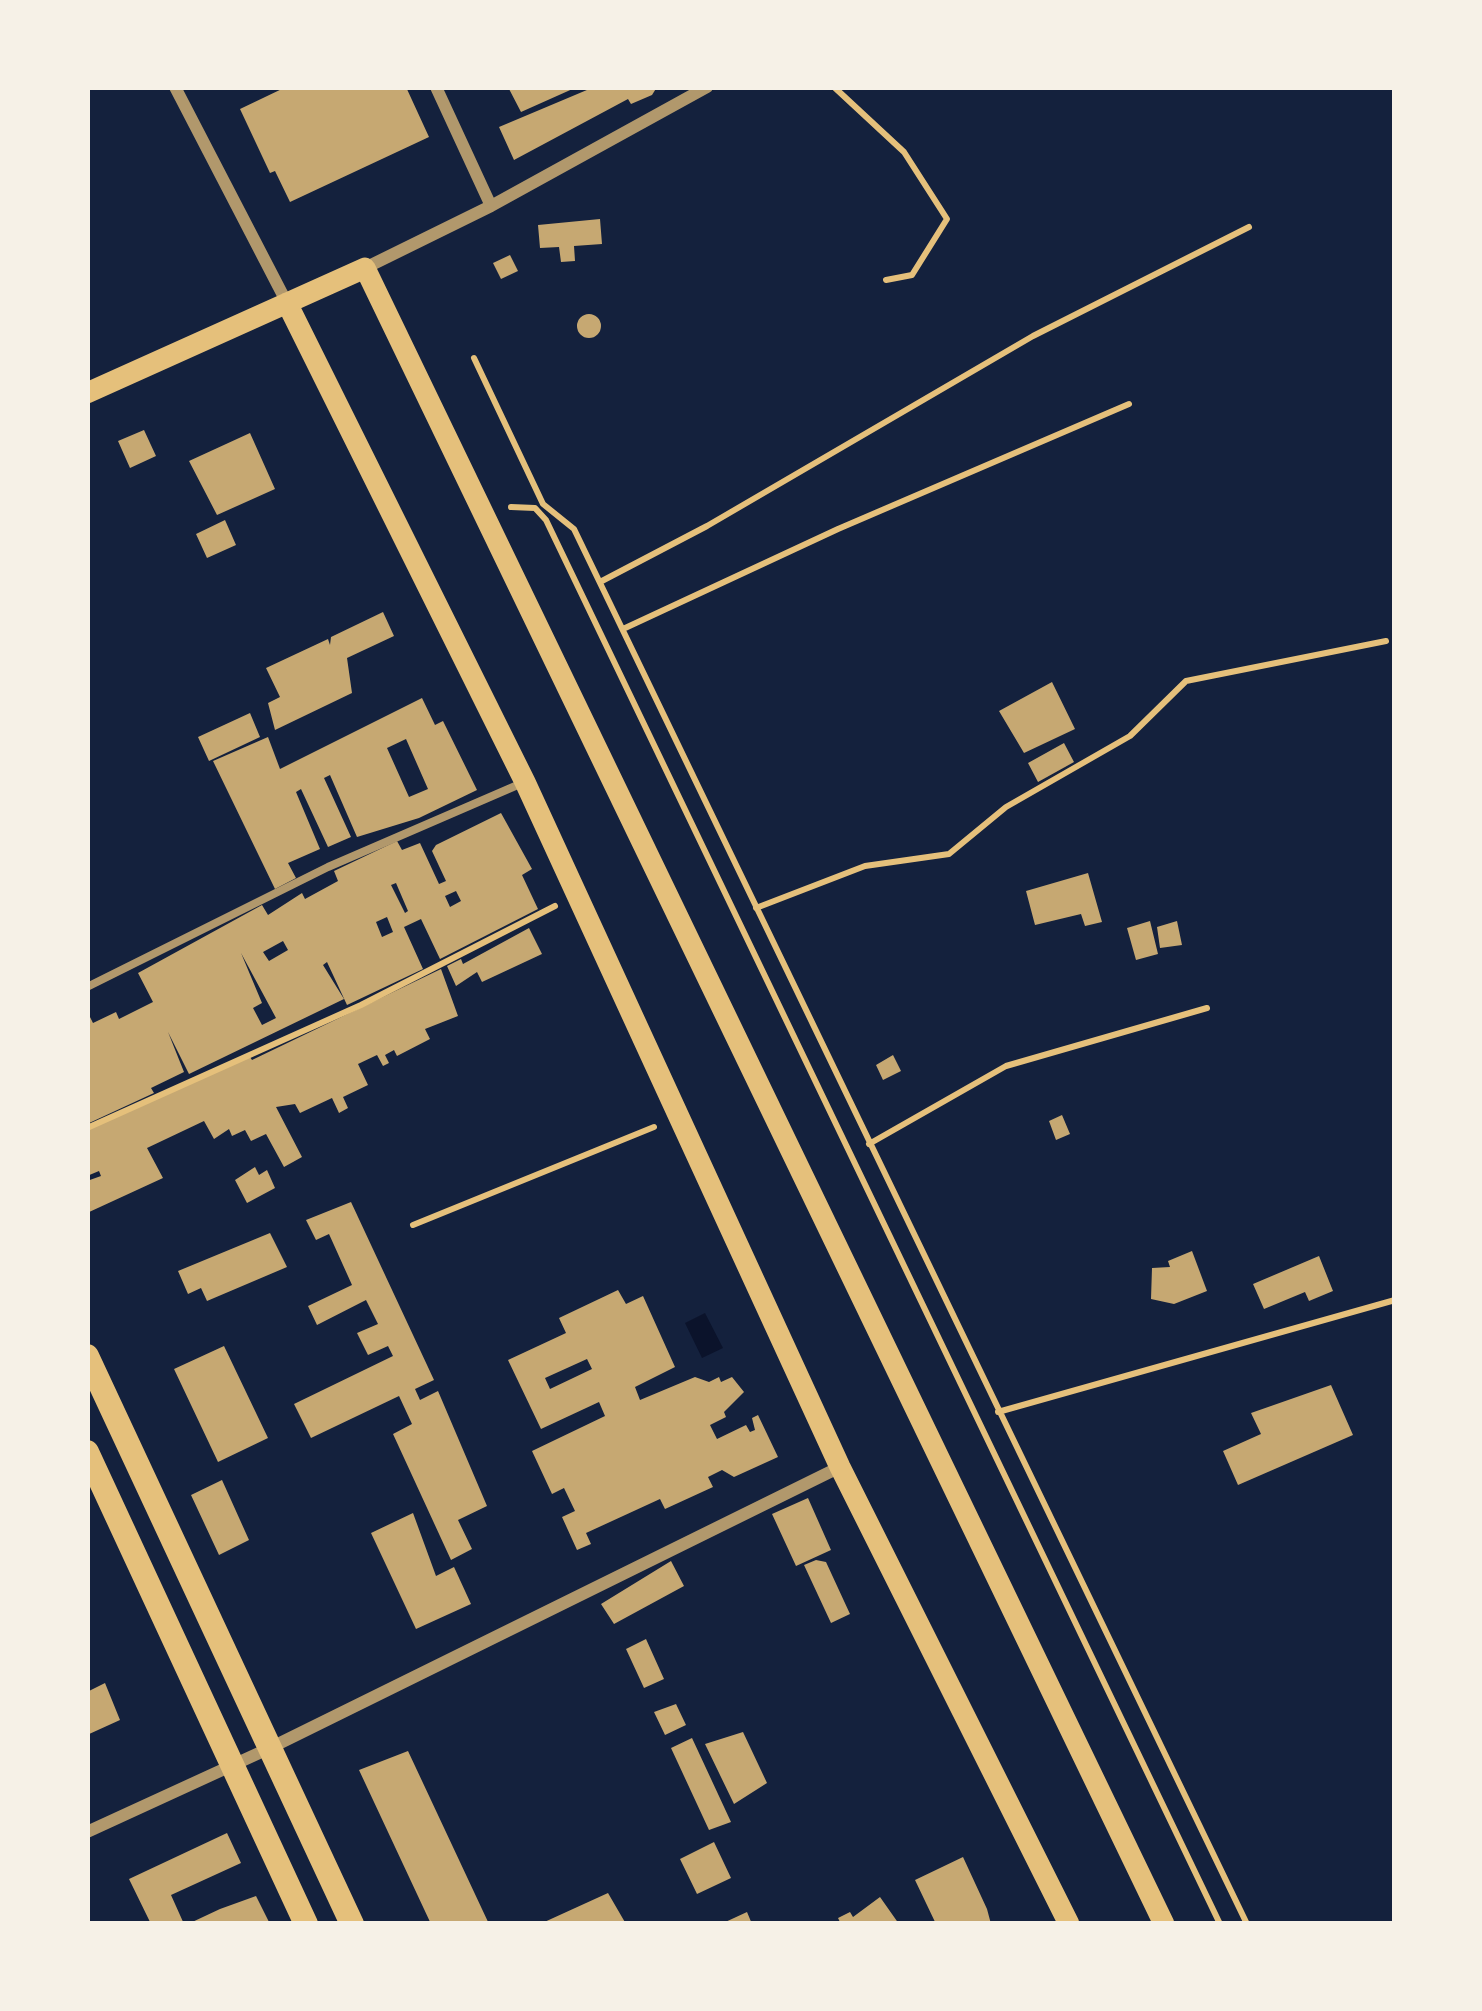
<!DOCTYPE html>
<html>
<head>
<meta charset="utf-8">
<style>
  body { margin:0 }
  #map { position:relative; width:1482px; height:2011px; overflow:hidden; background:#14213d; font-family:"Nunito Sans",sans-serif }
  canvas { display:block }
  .frame { position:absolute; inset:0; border:90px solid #f6f1e7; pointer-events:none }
</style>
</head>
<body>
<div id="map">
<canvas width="1482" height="2011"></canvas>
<div class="frame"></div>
</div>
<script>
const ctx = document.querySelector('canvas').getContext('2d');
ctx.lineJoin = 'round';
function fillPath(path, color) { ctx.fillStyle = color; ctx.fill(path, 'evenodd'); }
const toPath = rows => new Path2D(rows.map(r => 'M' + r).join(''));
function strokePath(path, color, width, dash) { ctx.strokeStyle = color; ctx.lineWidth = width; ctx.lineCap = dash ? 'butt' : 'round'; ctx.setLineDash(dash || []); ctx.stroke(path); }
fillPath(toPath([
  [705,1313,723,1348,702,1358,685,1323]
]), '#0b132b');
fillPath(toPath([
  [286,87,406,87,429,137,290,202,275,171,270,173,240,109],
  [508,87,577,87,521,112],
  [594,87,657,87,652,95,631,104,628,99,514,160,499,127],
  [600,219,602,244,574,246,575,261,561,262,559,247,540,248,538,225],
  [510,255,518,271,501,279,493,263],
  '577 326a12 12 0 1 1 24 0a12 12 0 1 1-24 0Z',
  [144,430,156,456,130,468,118,441],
  [250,433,275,489,217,515,189,461],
  [225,520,236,545,207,558,196,534],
  [383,612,394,636,347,658,352,693,275,730,268,703,280,697,266,668,328,639,330,645,331,637],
  [1052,682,1075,729,1024,753,999,711],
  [422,698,435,725,443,721,477,790,419,818,357,837,330,775,324,778,351,837,328,847,301,789,296,792,320,849,288,863,296,878,275,889,213,761,268,737,280,769],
  [406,739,428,789,409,797,387,748],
  [250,713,260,737,209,761,198,737],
  [1064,743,1074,762,1038,782,1028,763],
  [501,813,532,869,522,875,538,909,440,959,421,919,404,927,423,969,347,1005,327,962,323,965,344,999,189,1074,168,1032,184,1072,151,1088,154,1093,87,1124,87,1011,93,1023,116,1012,119,1019,153,1002,138,973,262,905,268,915,302,893,305,899,338,881,334,871,397,841,402,850,420,843,439,884,446,881,432,851,436,845],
  [396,883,408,911,405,913,391,885],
  [456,891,461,901,450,907,445,896],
  [387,917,393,932,382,937,376,922],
  [283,941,288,950,269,961,263,952],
  [241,953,276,1018,262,1025,253,1008,262,1003],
  [1088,873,1102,922,1085,926,1081,914,1035,925,1026,891],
  [1150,921,1158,954,1136,960,1127,928],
  [1177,921,1182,945,1160,948,1157,927],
  [529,928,542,954,482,982,477,972,456,986,447,966,461,959,463,964],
  [441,969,458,1016,425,1029,430,1039,397,1056,394,1050,385,1055,389,1063,383,1066,377,1055,358,1064,368,1085,343,1097,348,1108,339,1113,332,1098,300,1113,295,1104,276,1107,302,1157,284,1167,266,1134,251,1141,245,1130,232,1136,229,1129,214,1139,204,1121,147,1148,163,1178,87,1213,87,1181,101,1176,99,1171,87,1176,87,1130,250,1057,252,1060],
  [893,1055,901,1071,883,1080,876,1065],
  [1062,1115,1070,1134,1056,1140,1049,1121],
  [255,1167,259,1175,267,1170,275,1188,247,1203,235,1180],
  [351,1202,434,1380,415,1389,420,1400,438,1391,487,1506,458,1520,472,1549,451,1560,393,1434,412,1424,399,1396,311,1438,294,1404,393,1356,388,1346,368,1355,357,1333,378,1324,366,1300,317,1325,308,1306,352,1285,329,1234,316,1240,306,1220],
  [270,1233,287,1267,207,1301,201,1288,188,1294,178,1271],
  [1192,1251,1207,1291,1174,1304,1151,1299,1152,1268,1170,1267,1168,1261],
  [1319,1256,1333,1291,1309,1301,1305,1292,1264,1309,1253,1284],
  [618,1290,626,1304,643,1296,675,1367,635,1387,640,1400,695,1377,709,1382,719,1377,721,1382,732,1377,744,1392,724,1412,726,1417,710,1425,717,1439,746,1425,750,1432,755,1430,752,1418,758,1415,778,1457,734,1477,722,1470,708,1477,713,1487,665,1509,660,1499,586,1533,591,1544,577,1550,562,1517,575,1511,564,1488,552,1494,532,1451,605,1416,599,1402,541,1429,508,1360,566,1333,559,1318],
  [587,1359,592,1369,550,1389,545,1378],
  [224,1346,268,1438,218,1462,174,1369],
  [1331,1385,1353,1435,1238,1485,1223,1451,1261,1434,1251,1413],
  [222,1480,249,1540,219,1555,191,1495],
  [808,1498,831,1550,796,1566,772,1514],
  [413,1513,436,1576,454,1567,471,1604,416,1629,371,1533],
  [816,1560,826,1562,850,1614,831,1623,804,1565],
  [671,1561,684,1586,614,1624,601,1604],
  [646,1639,664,1679,644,1688,626,1649],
  [105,1683,120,1720,87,1735,87,1692],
  [676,1704,686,1725,665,1735,654,1712],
  [743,1732,767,1783,734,1804,705,1744],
  [692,1738,731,1822,709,1830,671,1748],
  [408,1751,489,1924,431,1924,359,1770],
  [227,1833,241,1863,171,1895,184,1924,151,1924,129,1879],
  [714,1842,731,1878,697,1894,680,1859],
  [963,1857,987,1909,991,1924,936,1924,915,1880],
  [608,1893,626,1924,540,1924],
  [256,1896,270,1924,188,1924,220,1909],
  [880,1897,899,1924,841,1924,838,1918,850,1912,853,1917],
  [747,1912,752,1924,721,1924]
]), '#c6a872');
strokePath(toPath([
  [834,87,904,152,947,219,912,275,886,280],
  [474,358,543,504,574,529,1247,1924],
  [511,507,535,508,546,520,1220,1924],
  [600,582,707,526,1033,336,1249,227],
  [623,629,838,529,1129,404],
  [756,908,865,866,949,854,1006,807,1130,736,1186,681,1386,641],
  [87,1128,361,1005,555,906],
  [869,1144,1006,1066,1207,1008],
  [413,1225,654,1127],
  [998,1412,1395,1300]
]), '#e5c07b', 6);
strokePath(toPath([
  [87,987,328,867,520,784]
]), '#b1986c', 8);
strokePath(toPath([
  [175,87,287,303],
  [436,87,491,206],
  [365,268,491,206,707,87],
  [87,1832,270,1748,840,1467]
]), '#b1986c', 12);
strokePath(toPath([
  [287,303,525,782,840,1467,1069,1924],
  [87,393,365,268,1164,1924]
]), '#e5c07b', 21);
strokePath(toPath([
  [87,1356,352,1924],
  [87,1452,306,1924]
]), '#e5c07b', 24);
</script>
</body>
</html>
